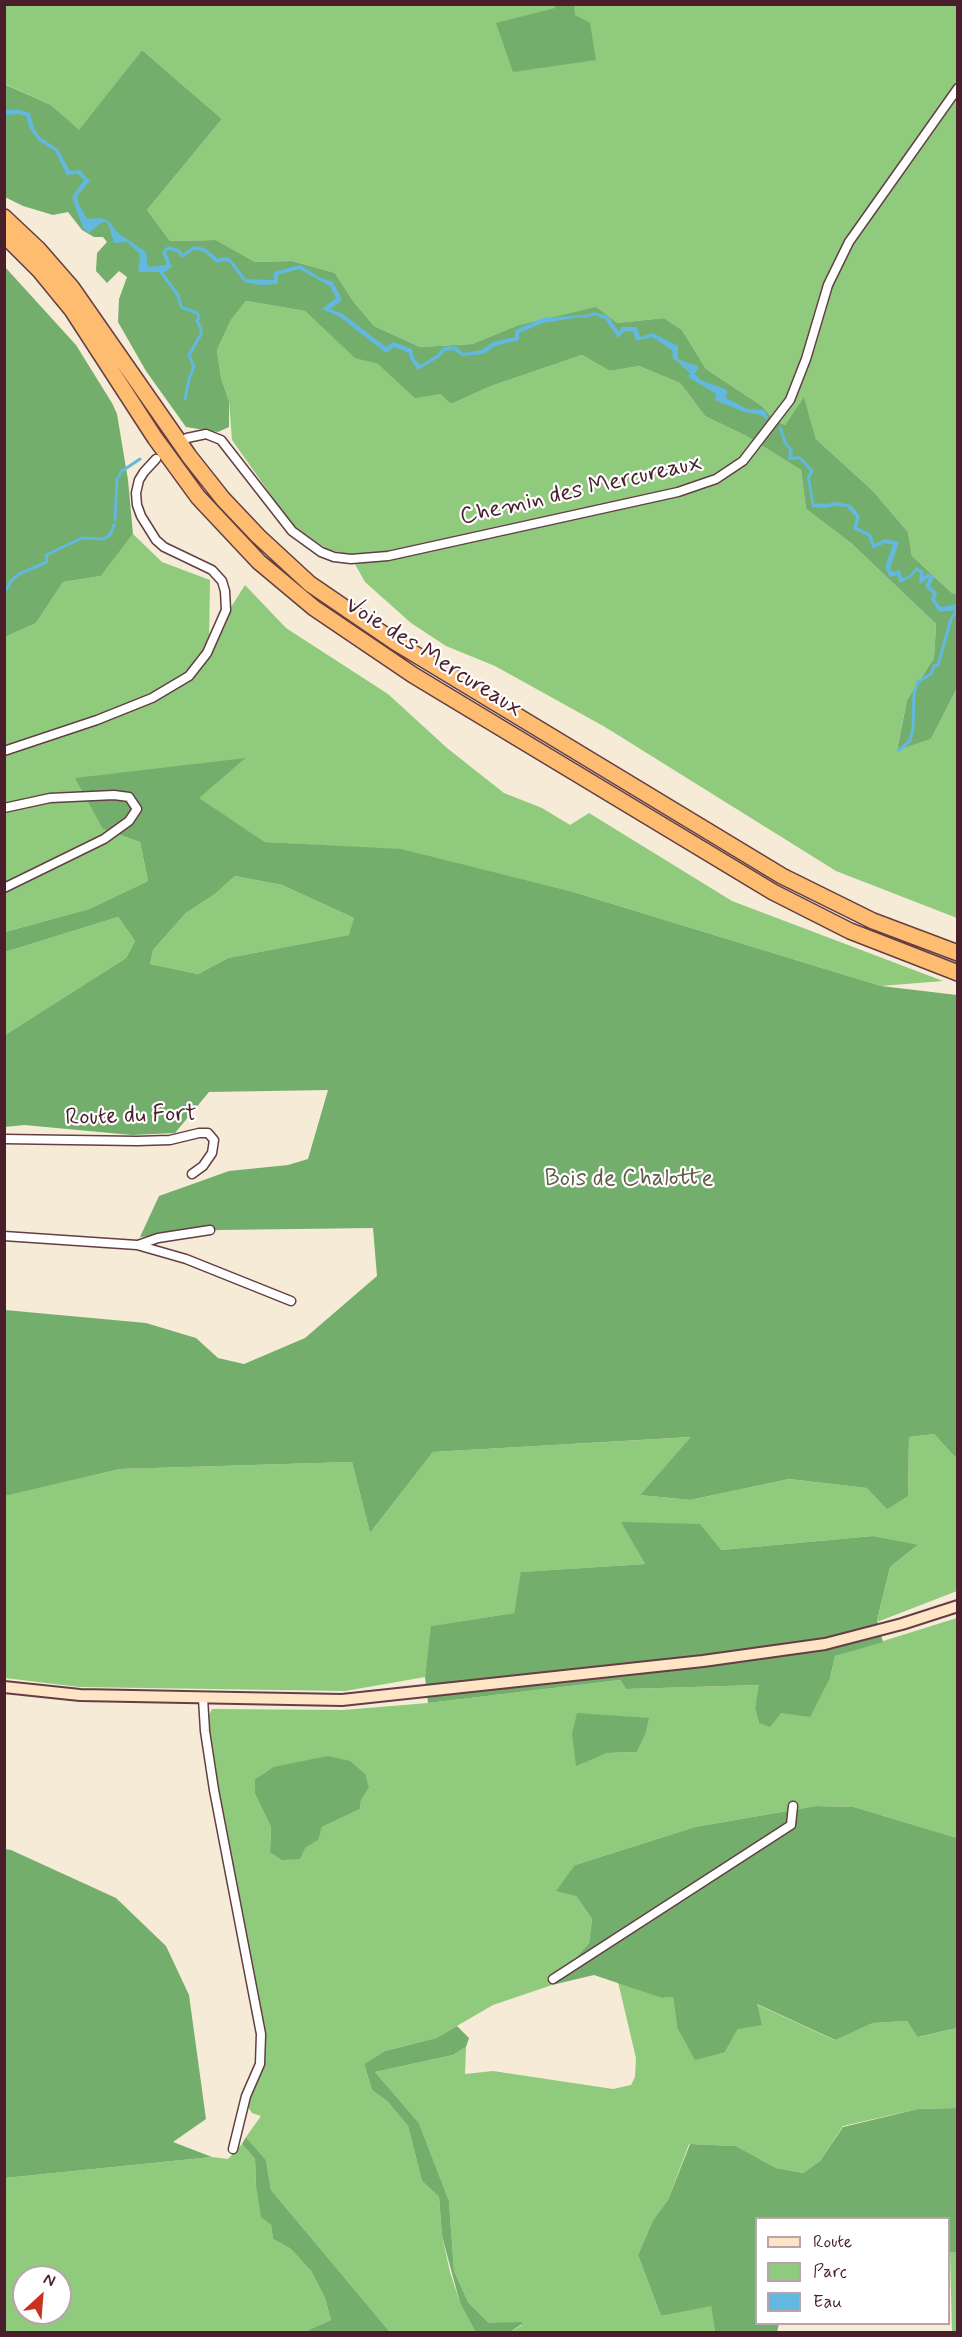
<!DOCTYPE html>
<html>
<head>
<meta charset="utf-8">
<style>
  body { margin:0 }
  #map { position:relative; width:962px; height:2337px; overflow:hidden; background:#f5ebd7; font-family:Mynerve,sans-serif }
  canvas { display:block }
  .frame { position:absolute; inset:0; border:6px solid #4a1f2b; pointer-events:none }
  .legend { position:absolute; left:755px; top:2217px; width:195px; height:108px; box-sizing:border-box; background:#fff; border:2px solid #b7a5aa; margin:0; padding:8px 10px; list-style:none; font-size:18px; color:#4a1f2b }
  .legend li { display:flex; align-items:center; gap:12px; height:30px }
  .legend b { width:30px; border:2px solid #b7a5aa }
  .north { position:absolute; left:12px; top:2265px; width:60px; height:60px; box-sizing:border-box; background:#fff; border:2px solid #b7a5aa; border-radius:50%; rotate:26deg; font-size:16px; font-weight:700; line-height:24px; text-align:center; color:#4a1f2b }
  .north::after { content:''; display:block; margin:auto; width:21px; height:27px; background:#c8321e; clip-path:polygon(50% 0,100% 100%,50% 72%,0 100%) }
</style>
</head>
<body>
<div id="map">
<canvas width="962" height="2337"></canvas>
<div class="frame"></div>
<ul class="legend">
<li><b style="height:8px;background:#ffe4c6"></b>Route</li>
<li><b style="height:16px;background:#90ca7d"></b>Parc</li>
<li><b style="height:16px;background:#62b8df"></b>Eau</li>
</ul>
<div class="north">N</div>
</div>
<script>
const ctx = document.querySelector('canvas').getContext('2d');
ctx.lineJoin = 'round';
function fillPath(path, color) { ctx.fillStyle = color; ctx.fill(path, 'evenodd'); }
const toPath = rows => new Path2D(rows.map(r => 'M' + r).join(''));
function strokePath(path, color, width, dash) { ctx.strokeStyle = color; ctx.lineWidth = width; ctx.lineCap = dash ? 'butt' : 'round'; ctx.setLineDash(dash || []); ctx.stroke(path); }
function write(font, color, halo, rows, align = 'center') {
  ctx.font = font + ' Mynerve,sans-serif'; ctx.lineWidth = 4.5; ctx.setLineDash([]); ctx.textBaseline = 'middle'; ctx.strokeStyle = halo; ctx.fillStyle = color; for (const [text, x, y, turn = 0] of rows) {
    ctx.save(); ctx.translate(x, y); ctx.rotate((+turn || 0) * Math.PI / 180); ctx.textAlign = isNaN(turn) ? turn : align; if (halo) ctx.strokeText(text, 0, 0); ctx.fillText(text, 0, 0); ctx.restore();
  }
}
fillPath(toPath([
  [799,4,957,5,957,594,952,593,912,556,908,532,873,491,816,439,804,398,785,425,774,420,762,406,706,369,682,330,664,318,617,323,516,326,472,344,420,347,374,326,353,301,335,273,292,261,255,262,216,240,170,241,147,210,222,119,142,50,79,131,51,105,5,84,5,5],
  [246,301,305,311,355,357,378,364,440,394,451,404,491,386,582,355,610,371,639,366,680,383,705,416,748,437,801,470,806,509,851,543,936,624,934,658,907,700,897,749,931,739,957,688,957,918,836,871,605,727,495,666,446,646,411,623,365,582,350,555,327,549,292,525,232,440,229,401,221,378,217,350,231,320],
  [133,534,162,562,210,580,209,642,245,585,286,628,388,694,447,748,504,793,542,808,570,825,589,813,732,901,943,981,881,986,570,891,401,850,265,842,198,798,245,759,103,829,140,842,148,881,89,909,5,932,5,637,36,623,63,582,101,576],
  [235,876,282,885,354,918,350,935,228,958,198,974,150,964,153,950,186,913,215,894],
  [118,917,135,941,126,958,5,1035,5,952],
  [934,1434,957,1459,957,1591,877,1622,890,1567,917,1546,873,1536,721,1550,622,1522,645,1564,522,1572,514,1613,432,1626,425,1677,345,1691,79,1687,5,1678,4,1496,120,1469,352,1462,370,1533,433,1452,692,1437,640,1495,690,1500,789,1479,868,1488,908,1496,909,1437],
  [957,1618,957,1838,854,1807,816,1806,695,1827,575,1865,576,1896,592,1919,589,1943,552,1985,493,2005,436,2038,385,2051,364,2064,372,2090,387,2101,408,2126,422,2181,439,2197,442,2236,450,2272,460,2303,476,2330,476,2332,390,2332,271,2190,266,2160,246,2137,261,2116,252,2113,248,2107,249,2097,265,2064,265,2036,217,1791,208,1718,212,1709,343,1710,428,1703,620,1680,626,1689,760,1685,755,1708,759,1723,781,1713,830,1678,835,1656],
  [645,1735,637,1752,607,1753,576,1765],
  [273,1767,369,1788,361,1800,360,1809,322,1827,317,1840,305,1848,270,1852,271,1827,255,1794,255,1779],
  [618,1982,662,1998,673,1997,677,2027,725,2052,738,2029,756,2004,834,2040,873,2023,907,2021,919,2037,957,2028,957,2108,918,2109,843,2126,820,2161,803,2173,776,2168,736,2146,689,2144,668,2200,653,2220,638,2255,661,2316,711,2305,715,2332,510,2332,522,2325,489,2323,468,2302,454,2271,449,2201,419,2123,375,2072,453,2055,466,2047,465,2074,493,2071,613,2089,631,2085,635,2077,636,2058],
  [242,2144,255,2159,256,2186,262,2217,271,2225,273,2239,291,2249,311,2271,325,2298,331,2320,304,2332,5,2332,5,2178,212,2157,228,2159],
  [24,2277,60,2277,60,2313,24,2313],
  [950,2252,957,2253,957,2332,952,2332]
]), '#90ca7d');
fillPath(toPath([
  [555,5,574,5,575,15,590,23,596,60,513,72,496,23,555,8],
  [142,50,222,119,147,210,170,241,216,240,255,262,292,261,335,273,353,301,374,326,420,347,472,344,516,326,596,307,617,323,664,318,682,330,706,369,762,406,774,420,785,425,804,397,816,439,873,491,908,532,912,556,952,593,957,594,957,688,931,739,897,750,907,700,934,658,936,624,851,543,806,509,801,470,748,437,705,416,680,383,639,366,610,371,582,355,491,386,451,404,440,394,415,398,378,364,355,358,305,311,246,301,231,320,217,350,221,378,229,401,229,427,218,432,186,427,146,371,118,322,119,299,127,277,119,271,107,283,96,271,97,253,107,242,103,237,94,237,82,230,68,212,53,215,23,206,5,197,4,84,51,105,79,130],
  [5,267,76,345,112,403,117,414,128,480,133,534,101,576,63,582,36,623,5,637],
  [246,758,199,798,265,842,401,849,570,891,881,986,957,995,957,1459,934,1434,909,1437,908,1496,887,1509,867,1488,789,1479,690,1500,640,1495,691,1437,433,1452,370,1533,352,1462,120,1469,5,1496,5,1310,146,1323,196,1338,218,1358,244,1364,305,1338,377,1276,373,1228,219,1230,140,1237,159,1196,229,1171,288,1165,308,1159,328,1090,209,1092,175,1133,132,1135,24,1125,5,1127,5,1035,126,958,135,941,118,917,5,952,5,932,89,909,148,881,140,842,103,829,75,778],
  [235,876,282,885,354,918,349,935,228,958,198,974,150,964,153,950,186,913,215,894],
  [621,1522,700,1524,721,1550,873,1536,918,1545,890,1567,877,1621,883,1642,835,1656,830,1678,810,1717,781,1713,770,1727,759,1723,755,1708,759,1685,626,1689,620,1680,428,1703,425,1677,431,1626,514,1613,521,1572,645,1564],
  [577,1713,649,1718,645,1735,637,1752,607,1753,576,1766,572,1734],
  [328,1756,350,1761,365,1774,369,1788,361,1800,360,1809,322,1827,318,1840,305,1848,300,1859,282,1860,270,1852,271,1827,255,1794,255,1779,273,1767],
  [816,1806,854,1807,957,1838,957,2028,918,2037,907,2021,873,2023,835,2040,757,2004,762,2025,738,2029,725,2052,695,2060,677,2027,673,1997,662,1998,594,1975,552,1985,589,1943,592,1919,576,1896,556,1891,575,1865,695,1827],
  [5,1849,11,1850,116,1898,166,1946,189,1995,206,2119,173,2142,212,2157,5,2178],
  [457,2026,469,2038,466,2047,453,2055,375,2072,419,2123,449,2201,454,2271,468,2302,489,2323,522,2322,522,2324,510,2332,476,2332,460,2303,442,2236,439,2197,422,2181,408,2126,387,2101,372,2090,364,2064,385,2051,436,2038],
  [957,2108,957,2253,950,2252,948,2218,756,2218,756,2324,779,2324,777,2332,715,2332,711,2306,661,2316,638,2255,653,2220,668,2200,690,2144,736,2146,776,2168,803,2173,820,2161,843,2127,918,2109],
  [246,2137,266,2160,271,2190,390,2332,304,2332,331,2320,325,2298,311,2271,291,2249,273,2239,271,2225,261,2217,256,2186,255,2159,242,2144]
]), '#74ae6c');
fillPath(toPath([
  [4,110,20,110,30,113,34,128,41,138,58,149,70,171,80,170,90,181,78,195,78,202,87,219,101,218,109,221,118,233,146,252,148,267,167,265,162,252,168,246,179,249,183,254,194,246,205,248,218,259,224,257,230,258,246,279,274,280,274,272,300,265,319,277,333,282,342,300,330,309,343,314,386,347,393,342,412,349,414,358,420,365,437,355,443,347,456,346,463,353,482,350,493,342,515,337,515,330,543,318,585,315,594,312,608,316,619,332,622,327,637,327,640,337,653,333,678,346,678,359,699,367,693,377,727,390,726,398,747,409,764,410,768,417,766,419,761,415,744,412,715,400,716,394,688,377,692,370,673,359,672,350,652,337,636,341,633,332,625,331,618,338,605,319,595,315,586,318,580,317,543,323,519,333,519,340,495,346,484,354,462,356,454,350,445,351,440,357,418,370,410,359,409,353,394,347,386,353,340,317,322,309,336,298,330,286,299,269,278,275,278,284,261,285,244,282,229,262,223,261,217,263,203,251,194,250,182,258,177,252,169,250,166,252,172,267,165,272,138,272,140,254,127,242,114,243,108,223,102,222,89,233,83,228,72,197,84,180,78,174,67,175,55,151,39,141,30,129,26,116,19,114,6,115],
  [781,426,787,443,793,450,792,457,800,456,814,471,810,478,814,503,827,504,836,502,851,505,860,516,857,527,871,534,875,544,885,539,899,542,890,569,893,572,900,570,902,578,909,576,916,567,924,571,923,577,928,573,934,577,930,586,937,593,935,600,941,607,957,604,957,610,939,612,931,599,933,594,925,587,929,577,920,584,919,583,920,573,917,571,910,578,899,583,898,575,890,577,885,567,893,545,885,543,873,549,868,536,853,529,856,517,847,507,834,506,825,508,812,507,807,477,810,471,799,459,788,460,789,449,784,444,779,428]
]), '#62b8df');
strokePath(toPath([
  [160,271,178,295,181,307,197,313,199,316,197,321,201,328,201,334,189,355,194,367,189,379,185,399],
  [681,363,700,381],
  [115,520,117,479,122,471,140,459],
  [4,593,11,581,19,574,47,562,46,555,82,538,104,539,110,535,114,525],
  [899,750,910,741,913,728,914,694,918,682,931,674,934,666,938,665,951,619,958,609]
]), '#62b8df', 3);
const street = toPath([
  [187,438,206,434,221,440,292,531,321,552,334,557,351,559,388,556,678,492,716,479,743,461,790,400,806,359,828,285,849,242,958,88],
  [4,751,97,720,152,698,189,676,207,653,226,610,225,591,222,581,212,570,164,547,156,540,141,516,137,505,136,493,139,480,144,472,156,459],
  [4,808,50,798,114,795,129,797,137,809,129,821,104,839,4,888],
  [4,1139,137,1141,170,1140,199,1133,208,1133,214,1140,212,1153,203,1166,192,1174],
  [4,1236,137,1245,186,1259,291,1301],
  [138,1245,158,1238,210,1230],
  [203,1698,205,1731,214,1790,261,2034,260,2064,246,2096,233,2149],
  [553,1979,791,1825,793,1806]
]);
const secondary = toPath([
  [4,1687,80,1695,342,1700,703,1661,825,1644,902,1624,958,1606]
]);
const highway = toPath([
  [4,217,38,249,72,288,189,456,223,499,258,536,310,584,395,642,782,876,873,921,958,953],
  [4,235,40,271,72,310,155,438,198,497,259,562,314,608,413,675,773,892,850,931,958,973]
]);
strokePath(street, '#643e45', 11);
strokePath(secondary, '#643e45', 14);
strokePath(highway, '#643e45', 18);
strokePath(street, '#fff', 8);
strokePath(secondary, '#ffe4c6', 10);
strokePath(highway, '#febc70', 15);
write('24px', '#4a1f2b', '#fff', [
  ["Chemin des Mercureaux",581,491,-13],
  ["Voie des Mercureaux",433,658,32],
  ["Route du Fort",131,1117,-2]
]);
write('24px', '#625b48', '#fff', [
  ["Bois de Chalotte",629,1180]
]);
</script>
</body>
</html>
